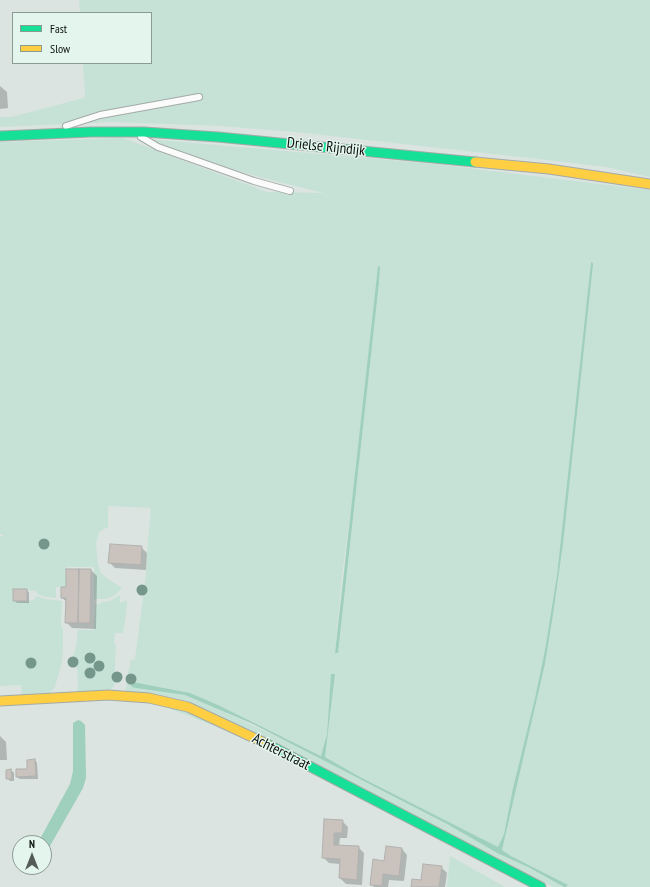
<!DOCTYPE html>
<html>
<head>
<meta charset="utf-8">
<style>
  body { margin:0 }
  #map { position:relative; width:650px; height:887px; overflow:hidden; background:#dbe4e0; font-family:"PT Sans Narrow",sans-serif }
  canvas { display:block }
  .legend { position:absolute; left:12px; top:12px; width:140px; height:52px; box-sizing:border-box; background:#e4f5ee; border:1px solid #8d9a94; margin:0; padding:5px 7px; list-style:none; font-size:12px; color:#0b110e }
  .legend li { display:flex; align-items:center; gap:8px; height:20px }
  .legend b { width:20px; border:1px solid #8d9a94 }
  .north { position:absolute; left:12px; top:835px; width:40px; height:40px; box-sizing:border-box; background:#e4f5ee; border:1px solid #8d9a94; border-radius:50%; rotate:0deg; font-size:11px; font-weight:700; line-height:16px; text-align:center; color:#0b110e }
  .north::after { content:''; display:block; margin:auto; width:14px; height:18px; background:#545b58; clip-path:polygon(50% 0,100% 100%,50% 72%,0 100%) }
</style>
</head>
<body>
<div id="map">
<canvas width="650" height="887"></canvas>
<ul class="legend">
<li><b style="height:5px;background:#16e098"></b>Fast</li>
<li><b style="height:5px;background:#ffcf43"></b>Slow</li>
</ul>
<div class="north">N</div>
</div>
<script>
const ctx = document.querySelector('canvas').getContext('2d');
ctx.lineJoin = 'round';
function fillPath(path, color) { ctx.fillStyle = color; ctx.fill(path, 'evenodd'); }
const toPath = rows => new Path2D(rows.map(r => 'M' + r).join(''));
function strokePath(path, color, width, dash) { ctx.strokeStyle = color; ctx.lineWidth = width; ctx.lineCap = dash ? 'butt' : 'round'; ctx.setLineDash(dash || []); ctx.stroke(path); }
function write(font, color, halo, rows, align = 'center') {
  ctx.font = font + ' "PT Sans Narrow",sans-serif'; ctx.lineWidth = 3; ctx.setLineDash([]); ctx.textBaseline = 'middle'; ctx.strokeStyle = halo; ctx.fillStyle = color; for (const [text, x, y, turn = 0] of rows) {
    ctx.save(); ctx.translate(x, y); ctx.rotate((+turn || 0) * Math.PI / 180); ctx.textAlign = isNaN(turn) ? turn : align; if (halo) ctx.strokeText(text, 0, 0); ctx.fillText(text, 0, 0); ctx.restore();
  }
}
fillPath(toPath([
  [79,0,650,0,650,177,606,167,538,159,295,132,221,126,112,122,0,127,0,117,11,117,84,98,85,95,83,63,151,63,151,13,80,13],
  [123,138,267,192,324,193,263,178,204,161,148,139,435,164,650,190,650,887,566,887,567,885,511,856,502,850,545,664,553,615,563,544,593,265,593,262,591,262,557,575,545,650,535,698,513,788,504,834,498,848,360,777,325,757,335,674,331,674,327,734,322,756,218,705,190,693,138,683,163,691,185,695,214,707,286,741,447,824,499,854,528,867,564,887,553,887,322,767,126,692,127,678,131,659,133,660,135,659,146,575,148,539,151,508,108,506,108,527,99,532,96,544,98,564,101,573,108,579,122,588,114,596,105,599,94,599,94,567,66,567,66,587,56,587,56,598,46,597,37,594,36,591,13,589,13,601,29,601,33,600,37,596,45,599,62,601,61,627,63,627,63,649,62,662,55,687,49,694,22,695,21,685,0,686,0,537,4,535,0,534,0,142],
  [378,267,380,267,379,283,338,652,335,653,342,576,352,500],
  [120,595,120,603,127,600,126,615,123,633,115,633,114,641,116,647,114,686,108,692,77,692,78,683,77,665,70,665,76,647,78,630,94,630,95,604,101,604,101,602,110,601],
  [450,856,505,887,447,887]
]), '#c6e2d7');
fillPath(toPath([
  [591,262,593,263,593,265,563,544,553,615,545,664,502,850,511,856,568,885,566,887,564,887,528,867,499,854,447,824,253,724,185,695,136,688,132,687,131,685,133,683,138,683,190,693,218,705,321,756,327,734,331,674,335,674,325,757,360,777,498,847,504,834,513,788,535,698,545,650,557,575],
  [378,266,380,267,379,283,338,653,335,653],
  [78,720,81,721,85,725,86,778,83,788,46,853,44,852,44,843,40,843,40,839,70,784,73,771,73,723]
]), '#9fcfbd');
fillPath(toPath([
  [0,86,7,92,8,108,0,109],
  [141,547,147,553,146,570,115,568,109,562],
  [91,570,97,576,96,629,72,628,66,622,67,602,62,598,67,588],
  [27,590,29,593,29,603,17,603,14,600],
  [0,736,6,742,7,760,0,760],
  [35,760,37,763,38,779,20,779,17,777,28,770],
  [11,770,14,773,14,781,10,781,7,778],
  [325,820,342,821,348,827,347,838,340,838,339,846,358,847,364,853,362,885,346,884,340,878,340,864,329,863,323,857],
  [402,849,407,855,404,881,389,880,388,887,374,887,371,884,385,862],
  [441,867,447,873,445,887,412,887]
]), '#0003');
const building = toPath([
  [110,544,142,546,141,565,108,563,110,544],
  [66,569,79,569,78,623,65,623,66,598,61,598,61,587,66,587,66,569],
  [79,569,91,569,90,623,78,623,79,569],
  [13,589,27,589,27,601,13,601,13,589],
  [35,759,36,776,16,777,16,769,27,769,27,760,35,759],
  [11,769,12,779,6,779,6,770,11,769],
  [324,819,343,820,342,833,334,833,334,845,359,846,357,880,339,878,340,859,322,858,324,819],
  [386,846,402,848,399,876,383,874,382,886,370,885,373,859,384,861,386,846],
  [423,864,442,866,439,887,411,887,412,879,421,880,423,864]
]);
fillPath(building, '#c9c2bd');
strokePath(building, '#b1b1af', 1);
const lane = toPath([
  [66,126,100,115,199,97],
  [141,137,158,147,254,181,290,191]
]);
const fast = toPath([
  [0,136,91,132,144,132,218,137,475,162],
  [267,744,541,887]
]);
const slow = toPath([
  [475,162,549,169,650,184],
  [0,701,108,695,149,698,188,707,267,744]
]);
strokePath(lane, '#a3aaa7', 8);
strokePath(fast, '#a3aaa7', 11);
strokePath(slow, '#a3aaa7', 11);
strokePath(lane, '#fafbfa', 6);
strokePath(fast, '#16e098', 9);
strokePath(slow, '#ffcf43', 9);
ctx.fillStyle = '#75968b';
for (const [x, y] of [
  [44,544],
  [142,590],
  [90,658],
  [73,662],
  [31,663],
  [99,666],
  [90,673],
  [117,677],
  [131,679]
]) { ctx.beginPath(); ctx.arc(x, y, 5.5, 0, 2 * Math.PI); ctx.fill(); }
write('15px', '#0b110e', '#e4f5ee', [
  ["Drielse Rijndijk",326,147,6],
  ["Achterstraat",281,752,27]
]);
</script>
</body>
</html>
